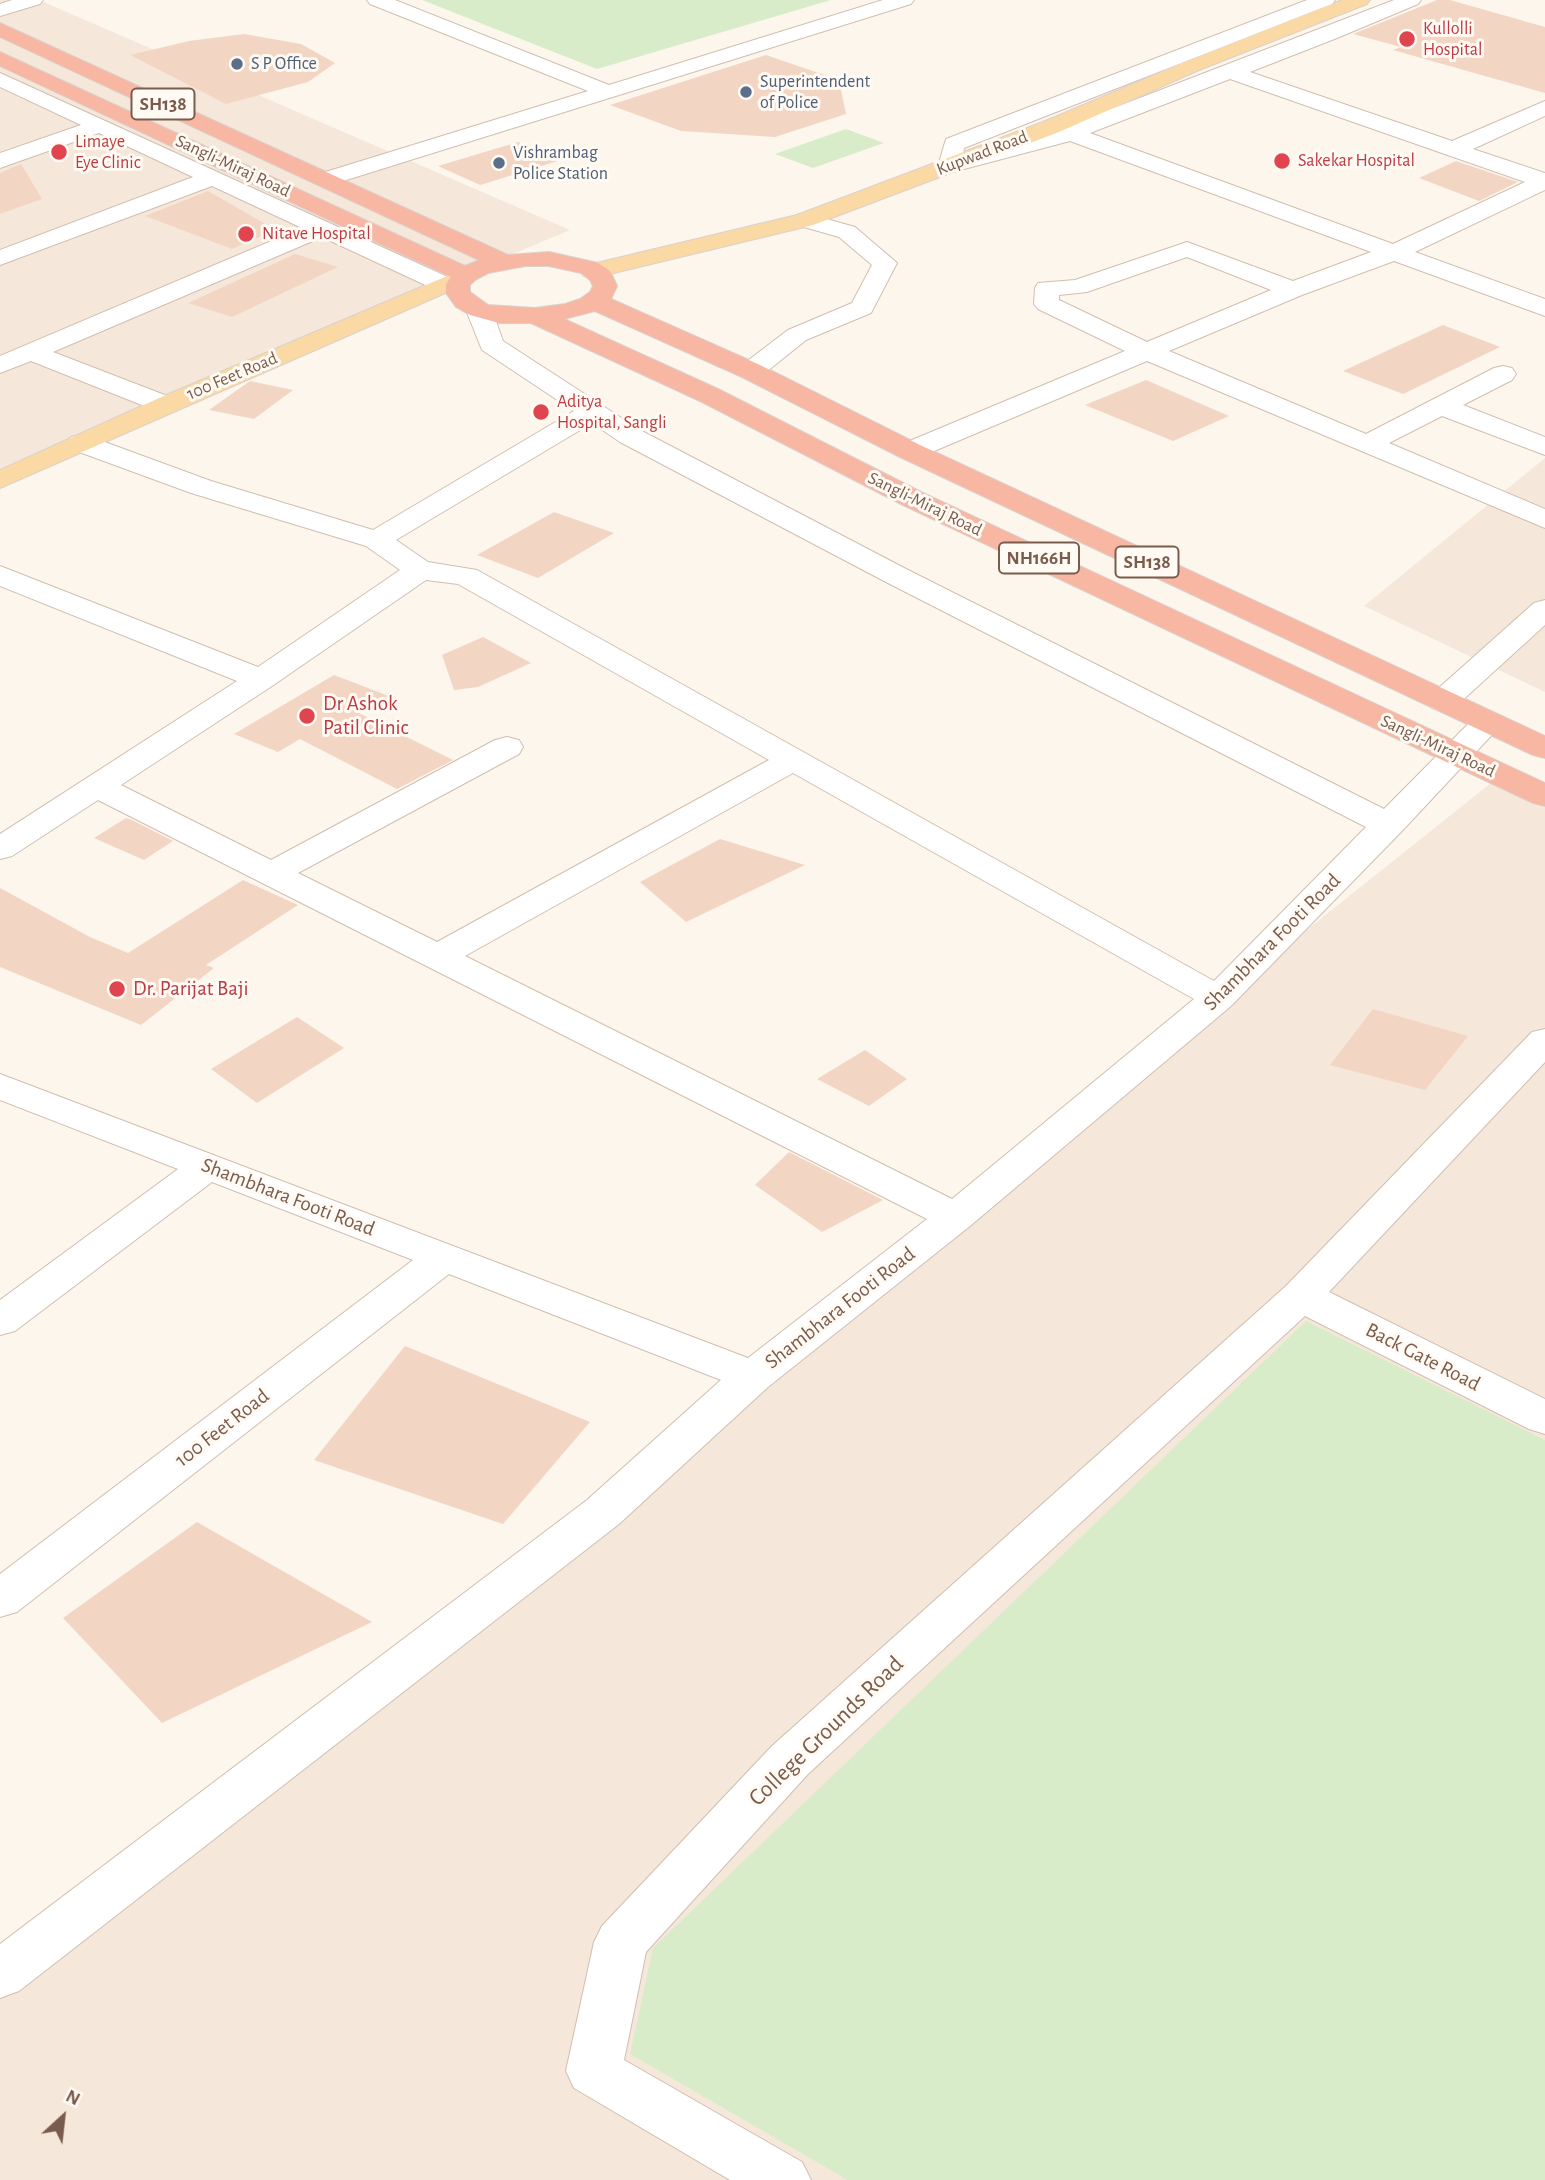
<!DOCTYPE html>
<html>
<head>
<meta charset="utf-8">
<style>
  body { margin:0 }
  #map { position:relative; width:1545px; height:2180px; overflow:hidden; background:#fdf6ec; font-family:"Alegreya Sans",sans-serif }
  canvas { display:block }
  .north { position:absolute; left:28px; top:2082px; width:70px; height:70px; -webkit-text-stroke:5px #fffaf3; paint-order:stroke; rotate:27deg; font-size:19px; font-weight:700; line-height:28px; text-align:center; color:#7a5c4d }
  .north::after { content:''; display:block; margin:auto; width:24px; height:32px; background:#7a5c4d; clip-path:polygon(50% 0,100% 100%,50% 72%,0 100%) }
</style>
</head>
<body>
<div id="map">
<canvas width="1545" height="2180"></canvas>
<div class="north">N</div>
</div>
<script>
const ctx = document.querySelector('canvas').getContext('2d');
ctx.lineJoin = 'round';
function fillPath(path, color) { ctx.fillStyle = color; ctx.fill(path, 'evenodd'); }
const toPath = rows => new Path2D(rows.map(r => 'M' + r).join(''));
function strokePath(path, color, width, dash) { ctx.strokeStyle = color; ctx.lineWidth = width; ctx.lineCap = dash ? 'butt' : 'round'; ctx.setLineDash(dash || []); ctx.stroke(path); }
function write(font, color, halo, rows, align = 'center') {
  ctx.font = font + ' "Alegreya Sans",sans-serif'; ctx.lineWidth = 6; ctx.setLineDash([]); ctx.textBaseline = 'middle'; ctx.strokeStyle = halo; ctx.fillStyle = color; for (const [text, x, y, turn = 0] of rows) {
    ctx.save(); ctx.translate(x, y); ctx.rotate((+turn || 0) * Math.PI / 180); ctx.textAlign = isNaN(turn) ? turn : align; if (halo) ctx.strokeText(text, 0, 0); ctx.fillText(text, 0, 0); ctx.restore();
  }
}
fillPath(toPath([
  [0,0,39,0,570,230,0,470],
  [1545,458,1545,692,1364,606],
  [1501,775,1545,796,1545,2180,0,2180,0,1972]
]), '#f5e8da');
fillPath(toPath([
  [422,0,831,0,597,69],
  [846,129,884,143,813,168,775,154],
  [1306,1321,1545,1440,1545,2180,848,2180,630,2054,653,1948]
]), '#d8ecc9');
fillPath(toPath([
  [1437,0,1450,0,1545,27,1545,93,1393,50,1401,47,1353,34],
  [244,34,301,44,335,63,308,82,226,104,130,55,189,41],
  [766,55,839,80,846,114,775,137,681,131,610,105],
  [518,142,561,160,480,185,438,166],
  [1456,161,1518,182,1479,201,1419,178],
  [21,164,42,199,0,214,0,173],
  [208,191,276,230,232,249,145,216],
  [295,254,338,267,232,317,188,303],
  [1443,325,1500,347,1403,394,1343,371],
  [1146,380,1229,416,1173,441,1085,405],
  [250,381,293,390,254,419,209,410],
  [554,512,614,533,538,578,477,555],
  [483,637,531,663,478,687,454,690,442,655],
  [334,675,394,698,343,705,453,760,397,789,300,739,278,752,234,734],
  [126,818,132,820,173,841,144,860,94,838],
  [720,839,805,865,686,922,640,882],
  [243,880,298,905,206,965,214,968,141,1025,0,967,0,888,90,937,128,953],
  [1373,1009,1468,1036,1425,1090,1330,1065],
  [297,1017,344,1048,257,1103,211,1069],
  [865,1050,907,1079,869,1106,817,1079],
  [789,1152,883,1200,822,1232,755,1185],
  [405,1346,590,1422,503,1524,314,1460],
  [197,1522,372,1622,162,1723,63,1618]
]), '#f3d5c3');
const minor = toPath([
  [12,0,43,0,40,4,0,16,0,4,12,0],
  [367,0,395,0,609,85,883,0,914,0,911,4,327,186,319,184,316,179,319,174,588,91,370,4,367,0],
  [1307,0,1335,0,1332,4,964,148,963,156,1049,133,1394,0,1421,0,1418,4,1337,38,1250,72,1452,141,1545,101,1545,116,1473,149,1545,173,1545,190,1415,252,1545,299,1545,316,1394,261,1302,295,1169,351,1366,434,1494,368,1503,366,1512,368,1516,374,1512,380,1463,405,1545,437,1545,455,1442,416,1389,443,1545,509,1545,528,1147,361,920,457,910,459,900,457,896,451,900,445,1125,351,1038,309,1034,304,1035,288,1038,283,1075,280,1187,242,1293,281,1371,252,1070,141,949,173,941,171,938,166,946,139,1307,0],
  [1230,79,1525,182,1393,244,1090,133,1230,79],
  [1187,257,1271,290,1147,342,1059,300,1059,295,1087,292,1187,257],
  [0,73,452,279,455,284,452,289,443,291,434,289,322,237,53,352,175,399,179,405,175,411,166,413,157,411,31,361,0,373,0,356,302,228,212,186,0,265,0,250,193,177,99,133,0,168,0,153,81,125,0,87,0,73],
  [805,213,855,227,897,263,871,313,806,340,760,377,751,379,742,377,738,371,742,365,788,330,852,303,872,265,839,237,797,225,793,220,797,215,805,213],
  [479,302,488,305,492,310,503,341,640,430,908,570,1384,809,1477,715,1488,712,1499,715,1504,722,1401,832,1231,1006,970,1226,768,1387,619,1524,19,1991,0,1998,0,1944,587,1500,721,1380,449,1274,17,1612,0,1617,0,1574,413,1260,212,1182,15,1331,0,1335,0,1300,178,1169,0,1100,0,1074,748,1358,927,1219,98,800,12,856,0,859,0,834,237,681,0,586,0,566,258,667,400,570,366,546,191,493,71,449,67,443,71,437,81,435,91,437,211,481,373,530,574,411,482,350,466,310,470,305,479,302],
  [592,423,620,442,886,582,1366,827,1214,981,477,570,428,562,396,540,592,423],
  [426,580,458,584,769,760,437,942,298,873,519,754,523,747,519,740,507,737,495,740,271,860,121,785,272,686,426,580],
  [793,773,1194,999,952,1199,465,956,793,773],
  [1545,600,1545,625,1454,708,1443,711,1432,708,1427,701,1432,694,1534,603,1545,600],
  [1545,1029,1545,1062,1329,1292,1545,1399,1545,1434,1529,1429,1305,1316,808,1774,646,1952,624,2060,802,2162,811,2180,730,2180,574,2088,566,2071,594,1942,602,1926,772,1746,1286,1286,1532,1032,1545,1029]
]);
const major = toPath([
  [1342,0,1370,0,1367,4,1199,70,1059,132,813,225,593,278,584,276,581,271,584,266,797,215,1043,122,1185,62,1342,0],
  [466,268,475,270,478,275,475,280,0,488,0,470,157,399,466,268]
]);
const highway = toPath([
  [0,23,508,255,549,252,598,263,610,271,617,286,611,299,760,365,920,445,1545,736,1545,758,1533,755,900,457,742,377,595,311,564,319,718,389,921,492,1545,783,1545,806,1533,803,901,504,700,401,531,323,499,323,470,315,456,307,446,293,446,284,451,277,0,66,0,52,465,266,479,260,0,37,0,23],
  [525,266,549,266,581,273,590,280,593,286,590,292,580,299,565,304,535,308,488,305,470,292,470,285,475,280,488,273,525,266]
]);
strokePath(minor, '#d1beb0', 2);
strokePath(major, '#dad1cd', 2);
strokePath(highway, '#dad1cd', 2);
fillPath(minor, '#fff');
fillPath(major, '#fbd9a5');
fillPath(highway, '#f7b7a3');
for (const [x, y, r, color] of [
  [1407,39,9,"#e0444e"],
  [237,64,7,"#5c6f8a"],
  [746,92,7,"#5c6f8a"],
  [59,152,9,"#e0444e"],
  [1282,161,9,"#e0444e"],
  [499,163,7,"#5c6f8a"],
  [246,234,9,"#e0444e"],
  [541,412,9,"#e0444e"],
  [307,716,9,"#e0444e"],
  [117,989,9,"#e0444e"]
]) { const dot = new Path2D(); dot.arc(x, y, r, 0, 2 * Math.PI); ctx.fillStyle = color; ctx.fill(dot); strokePath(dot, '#fffaf3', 2.5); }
write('18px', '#be3a42', '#fffaf3', [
  ["Kullolli",1423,29],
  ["Hospital",1423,50],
  ["Limaye",75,142],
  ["Eye Clinic",75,163],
  ["Sakekar Hospital",1298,161],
  ["Nitave Hospital",262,234],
  ["Aditya",557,402],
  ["Hospital, Sangli",557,423]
], 'left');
write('18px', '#4e5e75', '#fffaf3', [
  ["S P Office",251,64],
  ["Superintendent",760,82],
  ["of Police",760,103],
  ["Vishrambag",513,153],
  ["Police Station",513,174]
], 'left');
write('18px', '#7a5c4d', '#fffaf3', [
  ["Kupwad Road",982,153,-21],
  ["Sangli-Miraj Road",233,166,25],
  ["100 Feet Road",232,376,-23],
  ["Sangli-Miraj Road",925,504,26],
  ["Sangli-Miraj Road",1438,746,25]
]);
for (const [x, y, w] of [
  [163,104,63],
  [1039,558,80],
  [1147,562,63]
]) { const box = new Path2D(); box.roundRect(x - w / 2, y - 15.5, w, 31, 5); ctx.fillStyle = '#fffaf3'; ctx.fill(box); strokePath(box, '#7a5c4d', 2); }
write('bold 19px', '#7a5c4d', null, [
  ["SH138",163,104],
  ["NH166H",1039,558],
  ["SH138",1147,562]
]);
write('21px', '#be3a42', '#fffaf3', [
  ["Dr Ashok",323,704],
  ["Patil Clinic",323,728],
  ["Dr. Parijat Baji",133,989]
], 'left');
write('21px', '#7a5c4d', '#fffaf3', [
  ["Shambhara Footi Road",1272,942,-45],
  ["Shambhara Footi Road",288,1197,21],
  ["Shambhara Footi Road",840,1308,-38],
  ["Back Gate Road",1423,1357,27],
  ["100 Feet Road",222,1428,-38]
]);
write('24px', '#7a5c4d', '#fffaf3', [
  ["College Grounds Road",826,1731,-44]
]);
</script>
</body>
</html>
